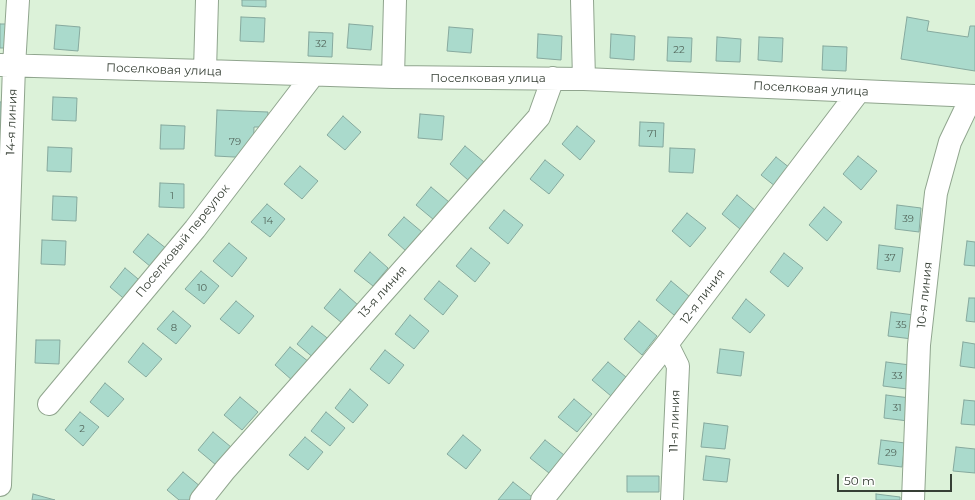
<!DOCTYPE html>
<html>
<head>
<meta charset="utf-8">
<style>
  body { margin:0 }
  #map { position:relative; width:975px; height:500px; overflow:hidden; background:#dcf2d9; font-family:Montserrat,sans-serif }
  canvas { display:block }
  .scale { position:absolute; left:837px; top:474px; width:115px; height:18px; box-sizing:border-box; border:2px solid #363f35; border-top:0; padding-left:5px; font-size:12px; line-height:14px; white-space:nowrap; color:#363f35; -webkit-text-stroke:3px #fff; paint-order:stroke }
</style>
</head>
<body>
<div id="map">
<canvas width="975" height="500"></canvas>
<div class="scale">50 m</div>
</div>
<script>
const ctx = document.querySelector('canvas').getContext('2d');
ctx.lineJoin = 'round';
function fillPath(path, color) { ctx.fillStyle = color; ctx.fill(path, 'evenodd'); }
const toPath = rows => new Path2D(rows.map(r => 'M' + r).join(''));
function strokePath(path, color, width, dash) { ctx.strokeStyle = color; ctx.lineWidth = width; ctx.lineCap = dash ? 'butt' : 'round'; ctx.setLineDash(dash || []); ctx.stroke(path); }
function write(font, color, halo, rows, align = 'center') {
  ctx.font = font + ' Montserrat,sans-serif'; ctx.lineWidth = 3; ctx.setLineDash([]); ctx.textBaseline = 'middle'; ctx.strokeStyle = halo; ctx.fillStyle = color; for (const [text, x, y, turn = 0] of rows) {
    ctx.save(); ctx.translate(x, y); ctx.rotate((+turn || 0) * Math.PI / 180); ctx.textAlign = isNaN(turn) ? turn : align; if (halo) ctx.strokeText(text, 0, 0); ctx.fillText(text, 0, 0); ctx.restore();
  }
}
const building = toPath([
  [242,0,266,0,266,7,242,6,242,0],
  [241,17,265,18,264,42,240,41,241,17],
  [907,17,929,21,927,31,968,37,970,26,975,26,975,71,901,59,907,17],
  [0,24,6,24,6,48,0,48,0,24],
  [349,24,373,26,371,50,347,48,349,24],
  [56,25,80,27,78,51,54,49,56,25],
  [449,27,473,29,471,53,447,51,449,27],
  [309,32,333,33,332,57,308,56,309,32],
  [538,34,562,36,561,60,537,58,538,34],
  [611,34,635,36,634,60,610,58,611,34],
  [668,37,692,38,691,62,667,61,668,37],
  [717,37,741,39,740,62,716,61,717,37],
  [759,37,783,38,782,62,758,60,759,37],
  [823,46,847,47,846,71,822,70,823,46],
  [53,97,77,98,76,121,52,120,53,97],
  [0,102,5,102,4,126,0,125,0,102],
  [217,110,268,112,267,127,254,127,253,158,215,156,217,110],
  [420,114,444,116,442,140,418,138,420,114],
  [343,116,361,132,345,150,327,135,343,116],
  [640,122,664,123,663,147,639,146,640,122],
  [161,125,185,126,184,149,160,149,161,125],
  [577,126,595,141,580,160,562,144,577,126],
  [465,146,484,162,468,180,450,164,465,146],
  [48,147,72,148,71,172,47,171,48,147],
  [670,148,695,149,693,173,669,172,670,148],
  [858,156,877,171,861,190,843,174,858,156],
  [776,157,795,172,780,190,761,175,776,157],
  [545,160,564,175,549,194,530,179,545,160],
  [300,166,318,181,302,199,284,184,300,166],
  [160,183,184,184,184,208,159,207,160,183],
  [431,187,449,202,434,220,416,205,431,187],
  [737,195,756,211,740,229,722,214,737,195],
  [53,196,77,197,76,221,52,220,53,196],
  [267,204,285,219,270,237,251,222,267,204],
  [897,205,921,208,919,232,895,229,897,205],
  [824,207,842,222,827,241,809,225,824,207],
  [504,210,523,225,508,244,489,228,504,210],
  [687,213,706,228,690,247,672,231,687,213],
  [404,217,422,232,406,251,388,235,404,217],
  [148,234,167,249,151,267,133,252,148,234],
  [42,240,66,241,65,265,41,264,42,240],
  [967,241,975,242,975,266,964,265,967,241],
  [229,243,247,258,232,277,213,261,229,243],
  [879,245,903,248,900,272,877,269,879,245],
  [471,248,490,263,475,282,456,266,471,248],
  [370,252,388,268,373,286,354,271,370,252],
  [784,253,803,268,788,287,770,272,784,253],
  [125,268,144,284,128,302,110,287,125,268],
  [201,271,219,286,204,304,185,289,201,271],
  [439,281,458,296,443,315,424,299,439,281],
  [671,281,690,297,674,315,656,300,671,281],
  [340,289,358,305,342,323,324,308,340,289],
  [969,298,975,298,975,322,966,321,969,298],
  [746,299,765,315,750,333,732,318,746,299],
  [236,301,254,316,239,334,220,319,236,301],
  [173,311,191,326,176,344,157,329,173,311],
  [891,312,914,315,912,339,888,336,891,312],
  [410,315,429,331,414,349,395,334,410,315],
  [639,321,657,336,642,355,624,339,639,321],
  [312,326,331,341,315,359,297,344,312,326],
  [36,340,60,340,59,364,35,363,36,340],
  [963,342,975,344,975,368,960,366,963,342],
  [143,343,162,359,146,377,128,362,143,343],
  [290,347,309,362,293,381,275,365,290,347],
  [720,349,744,352,741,376,717,373,720,349],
  [385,350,404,365,389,384,370,369,385,350],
  [608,362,626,377,611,396,592,380,608,362],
  [886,362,910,365,907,389,883,386,886,362],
  [105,383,124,399,108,417,90,402,105,383],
  [350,389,368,405,353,423,335,408,350,389],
  [886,395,910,398,908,421,884,418,886,395],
  [240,397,258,412,242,430,224,415,240,397],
  [574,399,592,414,577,432,558,417,574,399],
  [964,400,975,401,975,425,961,424,964,400],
  [80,412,99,427,83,446,65,430,80,412],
  [326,412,345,428,330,446,311,431,326,412],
  [704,423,728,426,725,449,701,447,704,423],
  [213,432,231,447,216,465,198,450,213,432],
  [463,435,481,450,466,469,447,454,463,435],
  [305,437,323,452,308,470,289,455,305,437],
  [545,440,564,455,549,473,530,458,545,440],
  [881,440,905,443,902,467,878,464,881,440],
  [956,447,975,449,975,473,953,471,956,447],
  [706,456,730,459,727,482,703,480,706,456],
  [183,472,201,487,190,500,179,500,167,490,183,472],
  [627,476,659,476,659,492,627,492,627,476],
  [513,482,532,497,530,500,498,500,513,482],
  [33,494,55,500,32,500,33,494],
  [876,494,900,497,900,500,876,500,876,494]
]);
fillPath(building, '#aadacc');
strokePath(building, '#86a99e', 1);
const minor = toPath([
  [582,0,584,79],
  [0,65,205,71,393,77,584,79,975,96],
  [205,71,207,0],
  [393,77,395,0],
  [667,344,678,366,672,500],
  [49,404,195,229,313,75],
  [0,485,14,66,18,0],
  [201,500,225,470,539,117,553,78],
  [542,500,667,344,859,91],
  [913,500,919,345,936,193,950,142,972,96]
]);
strokePath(minor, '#90a58e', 24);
strokePath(minor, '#fff', 22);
write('10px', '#53665b', null, [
  ["32",321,44],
  ["22",679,50],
  ["71",652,134],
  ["79",235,142],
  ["1",172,196],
  ["39",908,219],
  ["14",268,221],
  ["37",890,258],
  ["10",202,288],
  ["35",901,325],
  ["8",174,328],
  ["33",897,376],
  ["31",897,408],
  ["2",82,429],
  ["29",891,453]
]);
write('12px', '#363f35', '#fff', [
  ["Поселковая улица",164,70,2],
  ["Поселковая улица",488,78],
  ["Поселковая улица",811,89,3],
  ["14-я линия",12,122,-88],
  ["Поселковый переулок",183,241,-51],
  ["13-я линия",383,292,-48],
  ["10-я линия",925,295,-84],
  ["12-я линия",703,297,-53],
  ["11-я линия",675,421,-88]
]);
</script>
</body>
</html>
